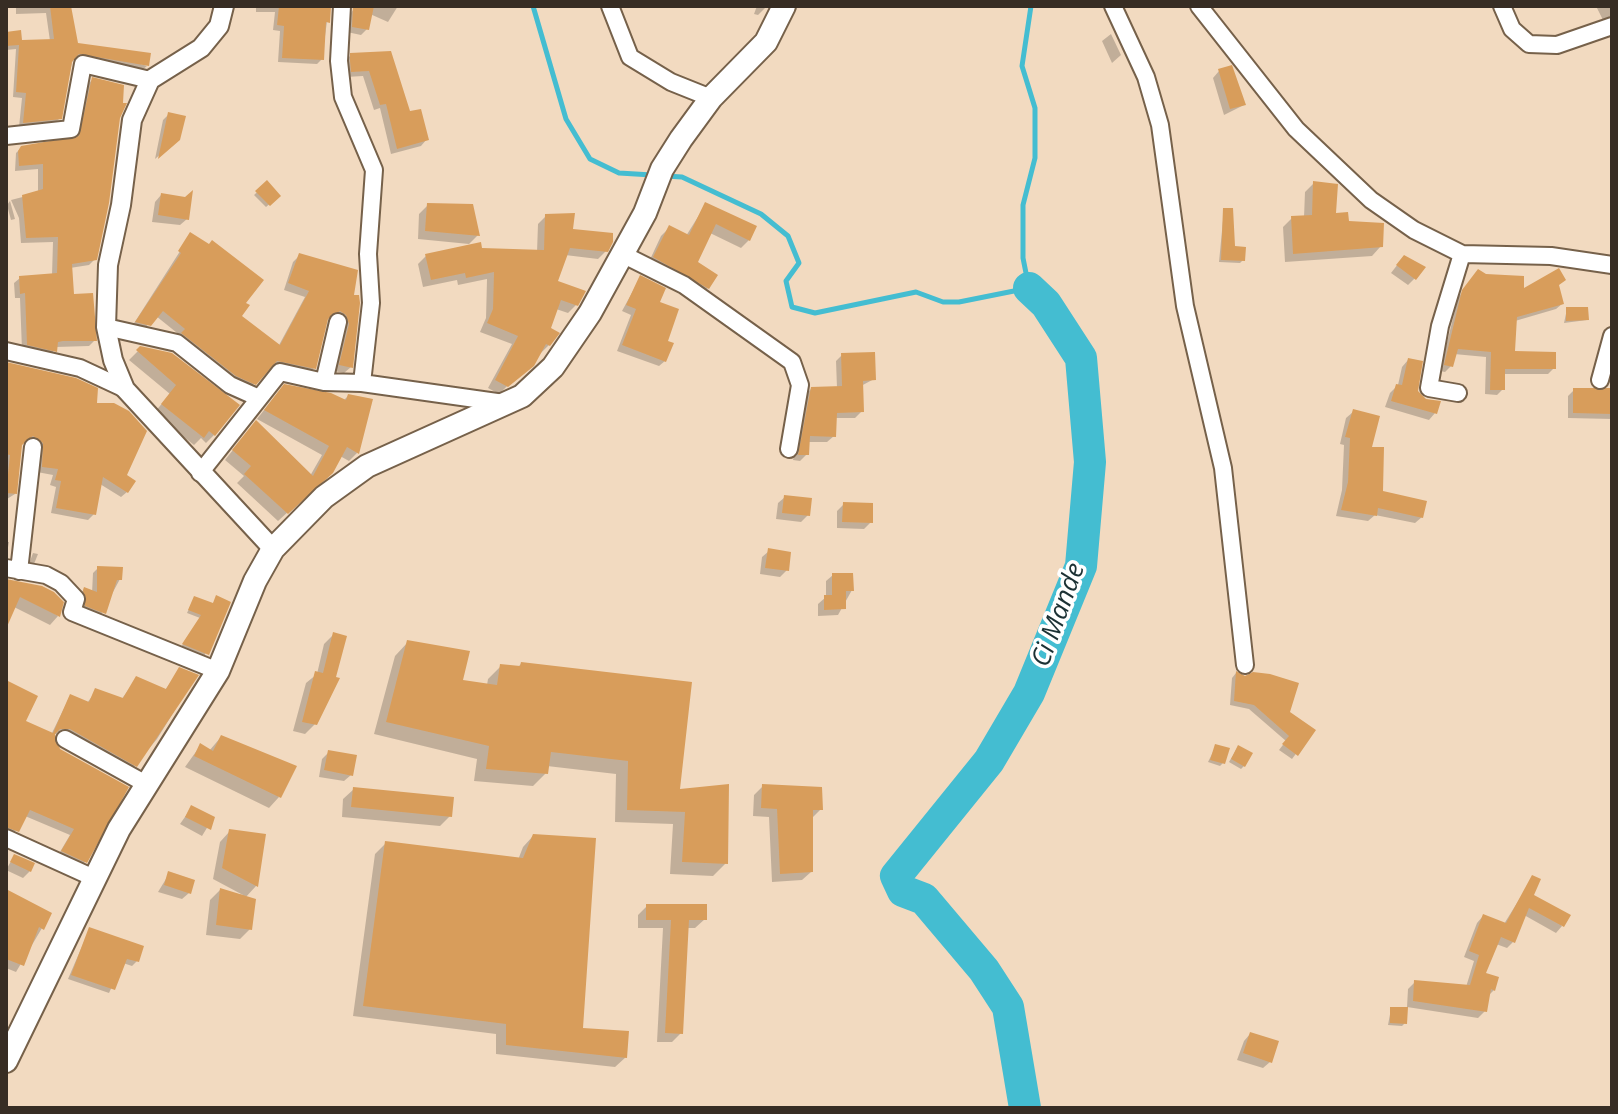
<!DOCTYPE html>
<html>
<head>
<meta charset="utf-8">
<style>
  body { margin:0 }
  #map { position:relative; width:1618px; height:1114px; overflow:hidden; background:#f2dac0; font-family:"Open Sans",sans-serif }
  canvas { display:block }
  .frame { position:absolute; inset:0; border:8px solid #372d24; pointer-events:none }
</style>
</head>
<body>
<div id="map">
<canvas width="1618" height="1114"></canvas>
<div class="frame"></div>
</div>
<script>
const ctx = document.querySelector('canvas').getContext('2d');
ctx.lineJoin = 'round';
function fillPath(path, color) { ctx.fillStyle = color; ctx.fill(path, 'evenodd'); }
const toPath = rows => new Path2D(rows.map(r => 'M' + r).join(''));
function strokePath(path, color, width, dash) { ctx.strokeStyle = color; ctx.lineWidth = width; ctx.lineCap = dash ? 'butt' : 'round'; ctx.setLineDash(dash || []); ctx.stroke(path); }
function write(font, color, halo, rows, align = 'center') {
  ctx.font = font + ' "Open Sans",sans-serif'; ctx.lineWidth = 7; ctx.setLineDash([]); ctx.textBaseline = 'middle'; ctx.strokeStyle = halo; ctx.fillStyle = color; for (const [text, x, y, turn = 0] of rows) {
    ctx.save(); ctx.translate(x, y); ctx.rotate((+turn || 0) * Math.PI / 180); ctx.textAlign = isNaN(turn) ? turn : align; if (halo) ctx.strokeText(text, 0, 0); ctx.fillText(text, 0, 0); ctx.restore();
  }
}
fillPath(toPath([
  [16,6,69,6,77,44,147,66,142,70,73,58,60,118,55,123,19,127,22,98,13,97,16,49,6,50,6,34,20,42,50,41,46,13,16,14],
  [256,6,329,6,322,59,317,64,278,62,280,31,273,30,275,12,256,12],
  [356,6,398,6,388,22,370,14,367,29,361,35,347,32,348,17],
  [757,6,767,6,758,15,754,14],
  [1596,6,1612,6,1612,21,1603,20],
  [1111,34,1121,55,1112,63,1102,41],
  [390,54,408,113,427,139,421,146,391,154,380,108,374,110,363,76,346,77,345,61,351,55],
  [1219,71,1244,105,1224,115,1213,78],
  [92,80,118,118,95,259,89,265,70,268,73,296,95,340,89,346,56,347,50,356,22,350,20,298,15,298,14,283,20,278,52,275,53,242,21,243,19,218,11,200,38,193,38,169,15,171,16,153,22,147,75,139,87,85],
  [169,114,178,139,155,159,163,120],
  [267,183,279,196,266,207,254,195],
  [1314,183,1334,215,1381,246,1372,256,1285,262,1283,227,1292,218,1304,217,1305,192],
  [161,195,187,219,180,225,152,222,155,202],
  [10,201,15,219,11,220,7,205],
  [706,204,749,240,741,248,710,233,695,263,708,288,700,296,647,266,661,236,669,228,686,236],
  [428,205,478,235,469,244,418,239,419,214],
  [1224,210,1234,248,1243,260,1240,263,1219,262],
  [546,216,606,251,598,259,565,255,555,282,576,305,568,313,556,309,548,330,549,345,499,394,488,388,512,344,480,332,486,318,487,279,458,285,457,280,423,287,418,264,426,256,481,250,537,252,538,224],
  [191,234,244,303,240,316,278,347,305,297,284,290,293,262,300,255,352,297,351,367,344,373,334,371,340,321,332,316,325,321,314,368,308,374,269,367,248,390,156,316,142,331,131,328],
  [1398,264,1415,278,1408,285,1391,273],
  [1473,277,1521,291,1557,286,1562,304,1556,309,1515,321,1513,353,1554,368,1548,374,1503,374,1503,389,1497,395,1485,394,1486,357,1454,354,1451,366,1445,372,1440,371,1458,298],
  [640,278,657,303,665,342,665,361,659,366,617,351,631,315,622,311],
  [1567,309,1587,320,1564,323],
  [141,348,171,355,214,435,206,443,201,438,194,445,154,413,170,394,129,360],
  [842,355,874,379,861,386,862,411,855,418,834,418,834,436,827,442,807,442,807,454,800,461,793,460,805,395,812,388,837,388,836,361],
  [1408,360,1416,392,1435,413,1429,420,1385,407,1390,393,1398,385,1402,367],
  [6,366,95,405,124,476,127,492,121,497,100,484,94,514,88,520,51,513,56,487,50,485,53,475,37,472,29,441,22,442,15,494,7,499,6,506],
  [1574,390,1612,390,1612,419,1568,418,1568,396],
  [276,395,343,401,348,396,357,453,349,461,340,456,322,481,278,521,237,483,244,476,225,460,248,431,310,476,322,455,257,419],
  [1353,412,1370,449,1381,493,1422,517,1415,523,1375,515,1368,521,1336,516,1342,490,1344,445,1340,444,1346,418],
  [785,497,808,515,801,522,776,519,778,503],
  [844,504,871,522,864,529,837,528,837,511],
  [6,542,9,542,6,558],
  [769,551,787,570,780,577,760,574,762,557],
  [33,553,38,554,34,564,29,564],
  [98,568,120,579,99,618,81,611,79,594,84,590,92,593,93,573],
  [833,575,852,590,838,615,818,616,818,604,826,597,826,581],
  [6,581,58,616,50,625,14,607,6,626],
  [217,597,227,601,204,657,181,647,200,618,187,613,194,598,212,605],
  [334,634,334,678,315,724,305,734,293,731,306,683,317,674,324,644],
  [408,642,461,681,487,685,488,679,501,666,517,668,521,664,677,791,727,786,726,863,713,876,670,874,673,824,615,822,616,774,547,766,546,773,533,786,474,781,477,759,374,734,395,656],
  [180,670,196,676,157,739,130,771,64,734,53,734,85,862,80,867,57,857,70,835,25,816,12,836,6,834,6,704,23,722,51,735,70,696,87,703,96,691,121,700,136,679,165,690],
  [1236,673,1313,731,1292,759,1279,750,1286,741,1249,709,1230,705,1232,678],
  [221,737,279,797,269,808,185,767,200,746,209,751],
  [1216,746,1223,763,1220,766,1208,762],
  [1236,750,1244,766,1241,769,1229,762],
  [329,752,351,775,344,781,319,777,322,759],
  [763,786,821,809,812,818,811,872,802,880,772,882,769,817,753,816,754,795],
  [354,789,450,816,440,826,342,817,343,799],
  [192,807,213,818,202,836,180,824],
  [230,831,263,836,256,886,245,898,250,929,240,939,206,935,210,900,220,890,243,895,213,879,220,842],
  [533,836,581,1030,626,1057,615,1067,496,1054,496,1034,353,1016,375,854,386,843,518,860,523,847],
  [14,856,30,871,23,878,6,870],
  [169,874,189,893,182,899,158,892],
  [1533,877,1532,896,1562,926,1556,933,1524,915,1513,942,1507,948,1496,944,1484,974,1494,990,1488,996,1485,1011,1478,1018,1407,1007,1408,989,1415,982,1466,987,1474,961,1464,957,1477,923,1483,916,1504,924],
  [6,898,42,928,16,972,6,968],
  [647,906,705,919,695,928,687,928,681,1033,672,1042,657,1042,663,928,638,928,638,915],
  [89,930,137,961,132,966,123,963,109,993,68,979],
  [1391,1009,1405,1023,1402,1026,1388,1025],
  [1250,1034,1270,1062,1263,1068,1237,1060,1244,1041]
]), '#0003');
strokePath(toPath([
  [533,6,566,119,590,159,619,173,652,175],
  [665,176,682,177,761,214,788,236,799,263,786,281,792,307,815,313,916,292,943,302,959,302,1029,288,1023,258,1023,205,1035,158,1035,108,1022,66,1031,6]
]), '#44bdd1', 5);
strokePath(toPath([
  [1025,1108,1008,1007,984,970,924,899,903,891,896,876,989,761,1029,693,1081,566,1090,462,1081,358,1046,304,1029,288]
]), '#44bdd1', 32);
fillPath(toPath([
  [50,6,71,6,78,43,151,53,149,66,79,54,72,62,62,119,23,123,26,93,16,92,19,45,6,46,6,32,21,30,22,40,54,39],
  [279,6,331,6,330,23,326,22,324,60,282,58,284,26,277,25],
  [353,6,374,6,369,30,352,27],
  [391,51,410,111,421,109,429,140,397,149,386,104,380,105,369,71,351,72,350,61,350,53],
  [1232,65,1246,105,1230,109,1218,69],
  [92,77,124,85,123,103,127,103,120,118,109,203,97,260,72,264,74,294,93,293,97,341,63,341,58,342,57,352,27,345,25,293,20,294,19,276,57,273,58,237,26,238,22,195,43,189,43,164,19,166,18,151,21,146,79,136],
  [168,112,186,116,180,140,158,159],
  [267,180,281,196,270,206,255,191],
  [1313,181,1338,184,1336,213,1348,212,1349,221,1384,223,1383,247,1293,254,1291,216,1312,215],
  [193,190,189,220,158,215,161,193,185,197],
  [705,202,757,226,750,241,716,224,698,262,718,275,709,289,653,257,669,225,689,235],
  [427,203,473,204,480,236,425,231],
  [1223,208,1233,208,1235,246,1246,247,1245,261,1221,260],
  [575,213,573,229,613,233,613,242,608,252,570,248,558,281,586,291,578,306,561,300,551,328,560,333,550,346,546,344,534,366,508,387,495,380,518,336,487,323,493,309,494,272,466,278,465,273,431,280,425,254,481,242,482,248,544,250,545,214],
  [190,232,209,244,212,240,264,280,246,303,250,305,242,316,280,345,309,291,288,283,299,253,358,270,354,295,359,295,360,303,353,368,339,365,349,324,346,315,340,311,328,319,316,369,277,361,256,385,236,376,181,333,185,329,163,311,151,326,135,322,181,253,178,251],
  [1404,255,1426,267,1416,280,1396,265],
  [1559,268,1566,280,1559,285,1564,304,1517,317,1515,351,1556,352,1556,369,1505,369,1505,390,1490,390,1491,352,1458,349,1453,367,1444,365,1462,290,1478,269,1486,274,1524,276,1524,288],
  [640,275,666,288,660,302,679,309,668,341,674,343,666,362,622,345,636,309,626,305],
  [1566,307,1588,307,1589,320,1566,321],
  [140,346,172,353,240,405,215,436,209,431,204,438,161,404,176,385,136,350],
  [875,352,876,380,863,381,864,412,837,413,836,437,810,436,809,455,798,455,811,387,842,386,841,353],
  [1408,358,1423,361,1418,391,1426,399,1441,401,1437,414,1391,401,1396,384,1402,385],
  [6,362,76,378,98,388,97,403,114,403,129,411,147,431,127,475,136,481,128,493,103,477,96,515,56,508,61,481,55,480,58,469,42,467,43,443,33,436,22,445,17,494,6,493,10,455,6,454],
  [284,384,331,393,346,400,348,394,373,399,359,454,347,447,333,473,288,514,244,474,251,466,232,450,256,420,313,476,329,446,264,410],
  [1573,388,1612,388,1612,414,1573,413],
  [1353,409,1380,416,1372,447,1384,447,1383,491,1427,501,1423,518,1378,508,1377,516,1341,510,1348,482,1350,438,1345,437],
  [784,495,812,498,810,516,782,513],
  [843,502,873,503,873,523,842,522],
  [768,548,791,552,789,571,765,568],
  [97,566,123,567,122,580,117,580,106,614,85,606,83,590,84,587,97,592],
  [832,573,853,573,854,591,846,591,846,609,824,610,824,595,832,595],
  [6,579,42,586,54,592,64,602,60,617,20,597,6,629],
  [216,595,231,602,209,655,182,644,201,615,188,610,194,596,213,603],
  [333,632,347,636,336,677,340,678,317,725,302,722,315,671,323,673],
  [407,640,470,651,463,680,497,685,500,664,520,666,521,662,692,682,680,789,729,784,728,864,682,862,685,812,627,810,628,761,551,752,548,774,486,769,489,746,386,722],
  [179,667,199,675,137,767,70,729,60,729,55,734,60,749,129,787,87,863,61,851,74,829,30,810,19,832,6,827,6,680,38,696,26,721,53,733,70,694,89,702,95,688,123,698,136,676,166,689],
  [1236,671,1245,676,1253,672,1270,674,1299,683,1290,712,1316,730,1298,756,1282,744,1289,736,1254,705,1234,701],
  [221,735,297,766,281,798,194,756,200,743,213,751],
  [1215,744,1230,748,1225,764,1210,760],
  [1238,745,1253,753,1245,767,1231,759],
  [328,750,357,755,353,776,324,770],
  [762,784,822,787,823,810,813,810,813,872,780,874,777,809,761,808],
  [353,787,454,797,452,817,351,807],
  [191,805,215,817,211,830,185,817],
  [229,829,266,834,258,887,222,868],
  [533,834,596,838,583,1028,629,1031,627,1058,506,1045,506,1024,363,1006,385,841,523,858],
  [14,854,35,863,31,872,10,862],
  [168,871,195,880,191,894,164,885],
  [1532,875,1541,879,1534,895,1571,915,1564,927,1529,908,1515,943,1501,937,1486,973,1499,977,1495,991,1491,989,1487,1012,1413,1001,1414,980,1470,985,1479,955,1469,951,1483,914,1506,923],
  [220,888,256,899,252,930,216,925],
  [6,889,52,913,44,930,39,927,24,966,6,959],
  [646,904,707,904,707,920,689,920,683,1034,665,1033,671,920,646,920],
  [89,927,144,946,139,962,127,959,115,990,71,975],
  [1390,1007,1408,1007,1407,1024,1390,1023],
  [1250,1032,1279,1041,1272,1063,1243,1053]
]), '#d89d5b');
const minor = toPath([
  [342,6,339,61,343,97,374,170,368,254,371,303,362,383,504,403],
  [610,6,630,57,671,82,711,98],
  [1113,6,1146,77,1160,125,1185,306,1223,468,1245,665],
  [1199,6,1296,129,1371,200,1414,230,1462,254,1551,256,1612,265],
  [1502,6,1512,29,1529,44,1557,45,1612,26],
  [6,136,71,129,83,64,150,80],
  [622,254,684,285,792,362,800,385,789,449],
  [106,327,177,343,230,385,259,398],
  [6,351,80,368,125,389],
  [1600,380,1612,336],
  [324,382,338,322],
  [1458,393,1429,388,1440,326,1462,254],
  [200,473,280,372,324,382,362,383],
  [6,568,46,575,61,583,76,599,72,612,218,671],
  [19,571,33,447],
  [65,739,146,784],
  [6,838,94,878]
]);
const tertiary = toPath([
  [224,6,219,26,201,48,150,80,132,120,121,205,108,265,106,327,113,360,125,389,273,549]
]);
const secondary = toPath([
  [6,1061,119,829,218,671,255,581,273,549,324,497,367,466,522,396,553,367,590,313,645,213,662,169,681,139,711,98,766,42,784,6]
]);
strokePath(minor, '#76614a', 20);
strokePath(tertiary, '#76614a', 22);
strokePath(secondary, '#76614a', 26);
strokePath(minor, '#fff', 16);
strokePath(tertiary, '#fff', 18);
strokePath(secondary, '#fff', 22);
write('italic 26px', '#1c3134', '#fff', [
  ["Ci Mande",1059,615,-70]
]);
</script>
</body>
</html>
